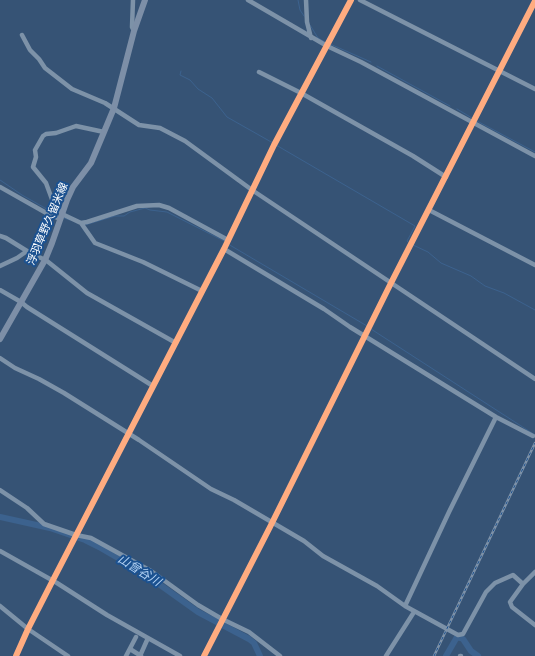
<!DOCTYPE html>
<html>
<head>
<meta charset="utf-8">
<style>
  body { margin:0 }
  canvas { display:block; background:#365375 }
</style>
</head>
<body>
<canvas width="535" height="656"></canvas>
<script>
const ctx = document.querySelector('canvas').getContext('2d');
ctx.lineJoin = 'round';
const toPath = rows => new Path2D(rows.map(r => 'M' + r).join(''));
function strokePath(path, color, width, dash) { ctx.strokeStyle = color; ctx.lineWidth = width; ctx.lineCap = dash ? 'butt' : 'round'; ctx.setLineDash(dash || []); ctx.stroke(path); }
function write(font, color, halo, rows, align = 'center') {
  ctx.font = font + ' "Varela Round","Noto Sans JP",sans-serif'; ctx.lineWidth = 4; ctx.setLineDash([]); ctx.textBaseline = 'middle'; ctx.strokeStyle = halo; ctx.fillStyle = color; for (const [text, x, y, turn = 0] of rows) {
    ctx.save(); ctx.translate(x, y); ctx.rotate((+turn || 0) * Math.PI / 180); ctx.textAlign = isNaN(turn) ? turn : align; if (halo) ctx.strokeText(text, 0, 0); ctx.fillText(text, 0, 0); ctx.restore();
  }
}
strokePath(toPath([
  [298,0,300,10,304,16],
  [310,25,318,38,327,43],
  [330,44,371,62],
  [377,66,450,106],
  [181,71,180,75,190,80,198,89,212,98,227,117,273,143],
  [457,109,472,118],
  [477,121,535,152],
  [276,145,415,226,407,241,408,242],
  [0,180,22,195,59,216],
  [64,218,70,220],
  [85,225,115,216,124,216,130,212,145,208,150,210,167,212,226,242],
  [228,244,367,326],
  [413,245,428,252,441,263,471,276,485,286,504,293,535,310],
  [371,329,535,435],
  [447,631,452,634]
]), '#3c628e', 1);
strokePath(toPath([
  [0,517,50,528,85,540,99,547,142,572,198,612,249,639,254,643,260,656],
  [446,656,457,637,463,639,471,651,478,656]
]), '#3c628e', 6);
strokePath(toPath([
  [133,0,132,27,134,31],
  [248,0,327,46,361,62,535,156],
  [306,0,307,22,311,38],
  [360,0,535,89],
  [22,35,30,50,39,59,45,68,72,89,105,103,139,125,160,128,185,141,252,190,535,379],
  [259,72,301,93,413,156,446,177],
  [104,132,76,126,56,133,46,134,43,136,35,150,36,157,33,167,46,183,53,202,62,214,81,223,87,222,137,206,159,205,169,208,228,240],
  [0,187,48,214,60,219],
  [429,210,535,265],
  [81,223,95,243,143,262,202,291],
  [0,236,6,238,27,251,47,261,87,293,176,343],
  [224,249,324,309,350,327,496,417,533,436],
  [0,266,17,258,27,251],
  [0,290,21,302,27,307,153,386],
  [0,358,15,368,39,379,64,393,139,440,211,489,234,500,304,541,323,556,377,586,405,606,458,635,463,634,486,592,495,583,513,575,523,584],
  [0,490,27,508,44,524,76,535,91,538,151,571,198,605,222,619,249,632,280,656],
  [0,551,57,583,107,615,180,656],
  [535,572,523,584,510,602,512,607,535,625],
  [0,606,28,629,68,656],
  [405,606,449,512,496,417],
  [130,649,141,656],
  [16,656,28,629,53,580,224,249,274,145,351,0],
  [126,656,136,637],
  [140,656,148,638],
  [204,656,270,527,391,283,535,1],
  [386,656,414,612],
  [460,656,461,656]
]), '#7d92a8', 4.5);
strokePath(toPath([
  [0,339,45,260,52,243,67,200,73,187,91,163,104,132,114,108,134,31,145,0]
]), '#7d8fa7', 6);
const rail = toPath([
  [434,656,535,443]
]);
strokePath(rail, '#7e92a8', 2.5);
strokePath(rail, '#1b5190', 1, [3]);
strokePath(toPath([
  [16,656,28,629,53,580,224,249,274,145,351,0],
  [204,656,270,527,391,283,535,1]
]), '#ffac80', 6);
write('11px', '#fff', '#1b5190', [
  ["浮羽草野久留米線",48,224,-67]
]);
write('italic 12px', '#b6d4f5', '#1b5190', [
  ["山曾谷川",139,571,32]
]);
</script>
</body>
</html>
